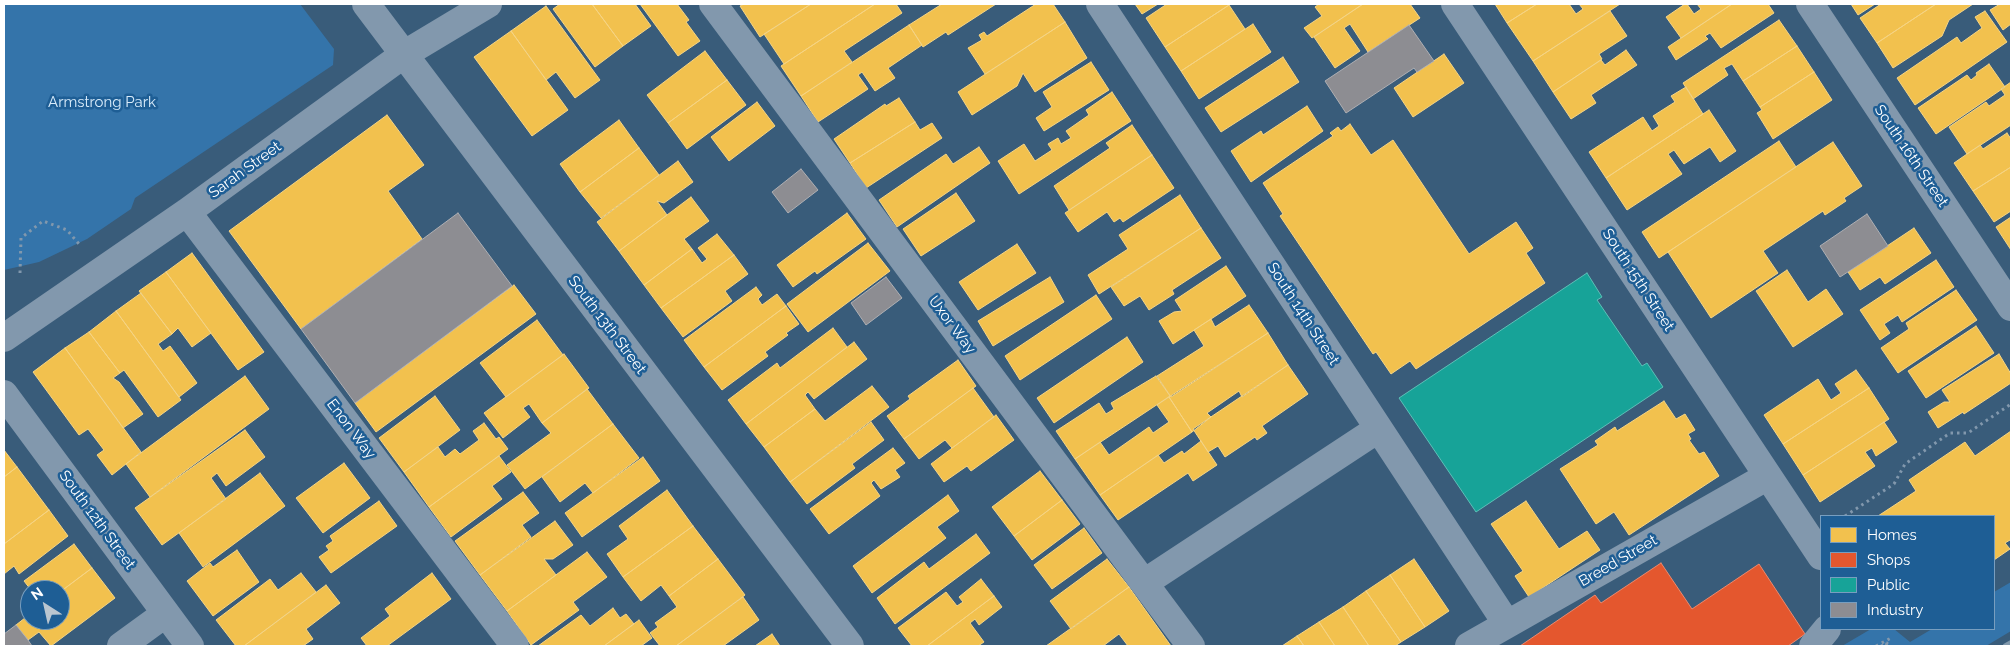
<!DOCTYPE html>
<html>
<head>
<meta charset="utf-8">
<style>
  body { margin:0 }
  #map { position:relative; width:2015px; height:650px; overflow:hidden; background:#395c7a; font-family:Raleway,sans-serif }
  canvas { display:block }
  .frame { position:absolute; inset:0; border:5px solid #fff; pointer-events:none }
  .legend { position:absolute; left:1820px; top:515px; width:175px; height:115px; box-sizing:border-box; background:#1e5e95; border:1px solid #789ebf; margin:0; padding:6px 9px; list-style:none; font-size:15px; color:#fff }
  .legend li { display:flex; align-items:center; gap:10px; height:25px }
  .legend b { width:25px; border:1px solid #789ebf }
  .north { position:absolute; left:20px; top:580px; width:50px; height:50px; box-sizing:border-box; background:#1e5e95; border:1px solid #789ebf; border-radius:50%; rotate:325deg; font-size:14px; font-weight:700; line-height:20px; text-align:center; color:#fff }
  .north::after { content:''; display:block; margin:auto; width:18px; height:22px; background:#bac6d0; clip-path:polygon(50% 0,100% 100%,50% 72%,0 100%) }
</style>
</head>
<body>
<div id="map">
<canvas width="2015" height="650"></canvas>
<div class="frame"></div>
<ul class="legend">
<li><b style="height:14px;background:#f2c14e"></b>Homes</li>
<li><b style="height:14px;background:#e4572e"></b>Shops</li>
<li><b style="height:14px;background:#17a398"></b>Public</li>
<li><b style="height:14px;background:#8d8d92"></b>Industry</li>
</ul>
<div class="north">N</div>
</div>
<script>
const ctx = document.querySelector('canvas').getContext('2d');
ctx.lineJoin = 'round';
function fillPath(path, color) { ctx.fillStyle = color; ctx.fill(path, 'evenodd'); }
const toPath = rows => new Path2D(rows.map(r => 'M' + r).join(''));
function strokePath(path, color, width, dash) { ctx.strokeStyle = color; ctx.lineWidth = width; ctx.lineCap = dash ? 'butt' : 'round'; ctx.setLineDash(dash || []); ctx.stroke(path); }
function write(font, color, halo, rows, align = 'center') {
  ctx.font = font + ' Raleway,sans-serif'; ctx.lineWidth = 5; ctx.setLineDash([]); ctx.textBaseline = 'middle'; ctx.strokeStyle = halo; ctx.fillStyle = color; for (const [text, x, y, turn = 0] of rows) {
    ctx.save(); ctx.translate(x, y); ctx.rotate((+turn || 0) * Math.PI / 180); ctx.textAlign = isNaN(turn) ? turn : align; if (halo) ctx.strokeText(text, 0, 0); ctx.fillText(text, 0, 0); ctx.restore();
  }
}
fillPath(toPath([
  [4,4,300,4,334,49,333,65,135,198,131,209,87,239,39,262,4,270],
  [2011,582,2011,631,1986,646,1842,646,1871,629,1894,629,1910,642,1932,629,1994,629,1994,592]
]), '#3474aa');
const homes = toPath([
  [560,4,592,4,623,46,595,67,553,9,560,4],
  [592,4,635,4,651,26,623,46,592,4],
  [640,4,677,4,689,20,686,22,700,41,678,56,640,4],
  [744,4,811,4,760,37,740,6,744,4],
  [811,4,875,4,784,64,764,34,811,4],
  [875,4,896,4,902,13,844,51,852,62,801,96,781,66,875,4],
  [942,4,996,4,948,35,946,32,923,47,909,25,942,4],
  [1036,4,1053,4,1065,22,985,74,968,48,982,40,979,35,984,32,987,36,1036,4],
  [1135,4,1158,4,1142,14,1135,4],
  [1167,4,1228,4,1229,5,1165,47,1146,18,1167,4],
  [1319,4,1363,4,1312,38,1304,28,1322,16,1315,7,1319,4],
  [1363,4,1410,4,1420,18,1368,52,1350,24,1344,28,1360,51,1335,68,1314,37,1363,4],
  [1495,4,1537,4,1507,23,1495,4],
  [1537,4,1569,4,1576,14,1583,9,1579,4,1620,4,1533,61,1507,23,1537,4],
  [1685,4,1687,4,1694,14,1701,9,1697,4,1732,4,1681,38,1666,17,1685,4],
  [1732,4,1768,4,1774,13,1721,48,1710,33,1705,36,1708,39,1676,60,1668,47,1732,4],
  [1851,4,1875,4,1858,15,1851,4],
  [1881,4,1936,4,1877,43,1860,18,1881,4],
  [1936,4,1973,4,1949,20,1942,36,1893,68,1877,43,1936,4],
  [2000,4,2011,4,2011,24,2003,30,1990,10,2000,4],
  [1229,5,1245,29,1181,71,1165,47,1229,5],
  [546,6,600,80,575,98,556,72,546,80,511,31,546,6],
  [1610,11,1627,36,1599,54,1602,59,1553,92,1533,61,1610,11],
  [1985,11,2007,42,1915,105,1897,78,1957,37,1961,43,1982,28,1975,17,1985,11],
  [1779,20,1797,46,1743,81,1732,64,1724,68,1728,75,1693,99,1683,83,1779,20],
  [1065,22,1087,58,1035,92,1023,73,1017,86,972,115,958,92,1065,22],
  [1253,24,1271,52,1199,99,1181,71,1253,24],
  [909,25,922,45,888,68,895,78,875,91,862,72,858,75,868,89,818,122,801,96,909,25],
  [511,31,568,110,532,136,474,57,511,31],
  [1797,46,1814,72,1760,107,1743,81,1797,46],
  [1626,50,1637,65,1591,95,1596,103,1571,119,1553,92,1601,60,1605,65,1626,50],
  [705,51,727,80,668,123,647,95,705,51],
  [1444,54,1464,83,1413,117,1394,88,1444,54],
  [1283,57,1299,82,1221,132,1205,108,1283,57],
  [1091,62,1109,90,1044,131,1036,118,1052,107,1043,92,1091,62],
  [1989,64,2005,87,1936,134,1918,108,1967,75,1971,80,1977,75,1976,73,1989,64],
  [1814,72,1832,100,1773,139,1757,113,1762,110,1760,107,1814,72],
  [727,80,746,105,687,149,668,123,727,80],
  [2011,82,2011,125,1967,154,1949,127,1986,102,1989,106,2005,95,2001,89,2011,82],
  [1686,87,1703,114,1606,178,1589,152,1643,117,1652,131,1659,126,1653,116,1675,102,1671,96,1686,87],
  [1112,92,1131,121,1019,194,998,161,1024,144,1035,161,1052,150,1048,144,1058,138,1061,144,1071,138,1066,131,1089,115,1086,110,1112,92],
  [899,98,915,122,850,163,834,139,885,104,886,106,899,98],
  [757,102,775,126,729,161,711,137,757,102],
  [1307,106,1323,131,1251,182,1231,151,1261,131,1263,135,1307,106],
  [1709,110,1736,151,1720,162,1710,147,1684,164,1674,150,1668,154,1682,174,1627,210,1606,178,1709,110],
  [387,115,424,165,388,191,422,239,301,329,229,231,387,115],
  [619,120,639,148,580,192,560,164,619,120],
  [915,122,920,130,932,123,942,138,866,188,850,163,915,122],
  [1350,124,1371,155,1393,140,1469,254,1516,222,1533,248,1526,253,1545,283,1416,369,1410,361,1391,374,1376,352,1373,354,1280,216,1283,214,1263,183,1333,136,1330,133,1338,127,1341,131,1350,124],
  [1132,125,1152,155,1069,210,1054,186,1110,148,1106,143,1132,125],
  [2007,133,2011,139,2011,167,1973,191,1954,163,1980,145,1983,149,2007,133],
  [1779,141,1796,167,1659,258,1642,232,1779,141],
  [1833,142,1862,186,1844,198,1846,201,1825,215,1823,211,1763,251,1778,273,1711,318,1668,252,1833,142],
  [979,147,990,163,897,227,879,200,946,154,953,164,979,147],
  [639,148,659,175,601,218,580,192,639,148],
  [1152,155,1174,188,1123,222,1120,218,1114,222,1107,212,1078,232,1065,213,1152,155],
  [678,161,693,182,664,203,657,201,667,215,619,251,597,222,678,161],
  [2011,167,2011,211,1994,222,1973,191,2011,167],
  [956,193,975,221,921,256,903,229,956,193],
  [1180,195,1201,228,1099,294,1088,275,1128,249,1119,235,1180,195],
  [691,197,709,221,684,239,692,249,644,285,619,251,691,197],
  [847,213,866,239,817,274,815,271,793,287,777,265,847,213],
  [2011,217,2011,250,1996,227,2011,217],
  [1201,228,1221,258,1172,290,1174,294,1149,310,1140,296,1124,306,1111,287,1201,228],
  [1914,228,1931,253,1885,284,1880,277,1860,290,1848,272,1914,228],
  [717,234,734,255,661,308,644,285,692,249,702,263,707,259,698,248,717,234],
  [868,243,890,271,808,332,787,304,868,243],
  [1017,244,1036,273,978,310,959,282,1017,244],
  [192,253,264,352,238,370,166,272,192,253],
  [734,255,748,274,725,291,732,301,683,337,661,308,734,255],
  [1936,260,1954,287,1902,322,1898,315,1884,324,1890,333,1880,340,1860,310,1936,260],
  [1226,266,1246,296,1173,344,1159,321,1174,312,1182,311,1175,300,1226,266],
  [1787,270,1808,302,1826,289,1843,314,1793,347,1756,291,1787,270],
  [166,272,211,333,192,347,178,328,172,334,139,291,166,272],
  [1050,277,1064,302,993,346,978,321,1050,277],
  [514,285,536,314,376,432,355,403,514,285],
  [756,287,762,295,758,299,762,305,777,294,786,306,704,367,684,340,756,287],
  [1956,290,1977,320,1898,373,1881,348,1909,329,1906,323,1956,290],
  [141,293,172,334,158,344,163,351,170,346,197,383,179,397,116,311,141,293],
  [1096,295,1112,319,1020,380,1005,356,1096,295],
  [1249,305,1268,333,1171,397,1157,376,1204,346,1194,330,1211,319,1215,327,1249,305],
  [786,306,799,324,786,333,788,335,765,352,768,356,722,390,704,367,786,306],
  [116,311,181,400,158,417,124,370,120,373,89,332,116,311],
  [537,320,563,355,506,397,480,363,537,320],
  [1976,326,1994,353,1926,398,1908,371,1976,326],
  [833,328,847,347,746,424,728,400,777,363,780,368,833,328],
  [89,332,120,373,113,378,119,382,143,414,123,428,65,348,89,332],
  [1268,333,1288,365,1242,397,1239,391,1207,413,1211,417,1192,432,1169,397,1268,333],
  [1127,337,1143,362,1054,423,1037,398,1127,337],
  [854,342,867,359,814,399,808,392,805,395,815,409,764,447,746,424,854,342],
  [65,348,141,452,112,475,97,455,104,450,88,429,79,435,33,372,65,348],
  [564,354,589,388,542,423,529,404,523,408,530,417,503,438,484,413,564,354],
  [1999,354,2011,374,2011,383,1964,414,1963,412,1938,428,1928,412,1944,402,1950,402,1942,390,1999,354],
  [958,360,976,386,904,439,887,416,910,399,908,396,958,360],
  [1288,365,1308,394,1262,426,1267,433,1257,440,1255,437,1225,457,1218,446,1208,452,1193,429,1288,365],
  [1856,370,1869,388,1783,444,1764,415,1818,379,1831,400,1841,393,1835,384,1856,370],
  [245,376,269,409,150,497,126,464,245,376],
  [1156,376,1170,396,1075,459,1056,431,1099,403,1106,414,1114,409,1111,403,1156,376],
  [872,386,889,407,790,482,764,447,815,409,825,421,872,386],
  [973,388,994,417,952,448,945,440,919,459,904,439,973,388],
  [1869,388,1889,419,1803,475,1783,444,1869,388],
  [587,389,613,424,525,489,507,465,551,433,542,423,587,389],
  [435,396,460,430,404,472,379,438,435,396],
  [1169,397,1192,432,1100,495,1075,459,1100,442,1109,455,1149,427,1153,433,1169,422,1157,405,1169,397],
  [1664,401,1676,419,1685,414,1695,430,1688,434,1691,439,1689,440,1699,454,1704,452,1719,476,1629,535,1614,512,1596,524,1560,469,1598,445,1595,441,1615,427,1617,431,1664,401],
  [996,415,1014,440,971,471,967,466,944,482,931,464,996,415],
  [871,422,884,440,852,464,855,468,807,504,790,482,871,422],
  [1884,422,1897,442,1876,456,1872,448,1865,452,1875,466,1820,502,1803,475,1884,422],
  [484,423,496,439,499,437,508,449,429,507,404,472,438,447,445,457,455,449,460,454,479,440,473,431,484,423],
  [613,424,639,458,593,493,585,483,560,502,542,477,613,424],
  [245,430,265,457,226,486,217,473,211,478,226,499,162,545,135,508,245,430],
  [2011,431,2011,542,2010,540,2005,543,2010,549,1994,560,1994,516,1878,516,1916,491,1909,480,1965,442,1975,456,2011,431],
  [1201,441,1217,465,1193,481,1188,473,1118,520,1100,495,1158,455,1164,463,1182,451,1184,454,1201,441],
  [893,448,905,463,895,470,900,477,881,489,874,480,871,483,880,496,829,534,810,509,893,448],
  [4,450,17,467,4,477,4,450],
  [499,456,511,472,492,486,502,499,451,537,429,507,499,456],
  [643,457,660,481,582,537,565,513,643,457],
  [344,463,370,498,323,533,296,498,344,463],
  [17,467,49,510,4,544,4,477,17,467],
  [1040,471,1062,500,1014,536,992,507,1040,471],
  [260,473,285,506,203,567,179,533,260,473],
  [667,490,693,526,623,577,607,554,628,539,619,526,667,490],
  [523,492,539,513,522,525,531,537,480,575,455,541,523,492],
  [948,495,959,511,937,527,946,538,872,593,853,566,948,495],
  [1062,500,1080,524,1032,560,1014,536,1062,500],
  [379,501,397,526,331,573,319,557,329,550,326,546,333,541,330,536,379,501],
  [1526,501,1559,549,1587,531,1600,550,1529,597,1515,576,1523,571,1491,524,1526,501],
  [49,510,68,536,19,574,14,566,4,574,4,544,49,510],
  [555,521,573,545,553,559,544,559,556,575,507,611,480,575,555,521],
  [693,526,718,559,669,596,661,585,641,601,623,577,693,526],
  [1084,528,1102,553,1052,589,1034,565,1084,528],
  [976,534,990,553,895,624,877,598,924,562,929,569,976,534],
  [74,544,92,568,60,592,60,590,31,590,24,581,74,544],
  [237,550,259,582,213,616,187,581,210,563,213,567,237,550],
  [587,552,607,577,573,602,579,610,531,645,507,611,587,552],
  [718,559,745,595,676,646,660,646,650,633,658,627,655,623,677,607,669,596,718,559],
  [1107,559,1129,587,1071,629,1050,601,1107,559],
  [1414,559,1449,611,1425,627,1390,575,1414,559],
  [92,568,115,598,51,646,39,632,28,640,16,625,30,614,30,620,60,620,60,592,92,568],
  [301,573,316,592,244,646,236,646,216,620,270,579,278,590,301,573],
  [432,573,451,599,387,646,367,646,361,638,390,616,385,609,432,573],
  [1390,575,1425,627,1401,642,1366,591,1390,575],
  [981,579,994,596,927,646,912,646,898,628,946,592,957,606,963,602,959,597,981,579],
  [326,585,340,603,306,629,313,639,303,646,244,646,326,585],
  [1129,587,1171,646,1128,646,1119,634,1103,646,1046,646,1129,587],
  [1366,591,1401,642,1395,646,1369,646,1343,607,1366,591],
  [994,596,1002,607,979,625,975,619,970,623,984,642,978,646,927,646,994,596],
  [743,597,759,620,723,646,676,646,743,597],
  [1343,607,1369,646,1335,646,1319,622,1343,607],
  [613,608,620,618,626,614,634,624,604,646,538,646,581,615,590,626,613,608],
  [639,620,652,638,641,646,604,646,639,620],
  [1319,622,1335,646,1304,646,1297,636,1319,622],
  [772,634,780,646,755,646,772,634],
  [1297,636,1304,646,1282,646,1297,636]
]);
fillPath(homes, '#f2c14e');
strokePath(homes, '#f6d483', 1);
const shops = toPath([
  [1661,563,1692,609,1759,564,1805,634,1788,646,1520,646,1595,595,1601,603,1661,563]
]);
fillPath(shops, '#e4572e');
strokePath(shops, '#ec896d', 1);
const public = toPath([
  [1587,273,1602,297,1597,300,1642,366,1647,363,1663,387,1476,512,1399,398,1587,273]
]);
fillPath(public, '#17a398');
strokePath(public, '#5dbfb7', 1);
const industry = toPath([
  [1409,25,1434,61,1417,72,1414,68,1346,113,1325,81,1409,25],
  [801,169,818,190,788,213,772,192,801,169],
  [458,213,512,286,355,403,301,329,458,213],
  [1867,214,1888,246,1840,277,1820,246,1867,214],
  [886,277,902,298,866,325,851,303,886,277],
  [16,625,28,640,32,646,4,646,4,634,16,625]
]);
fillPath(industry, '#8d8d92');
strokePath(industry, '#afafb3', 1);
strokePath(toPath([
  [20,273,21,238,43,221,67,230,79,244],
  [1845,516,1894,484,1905,464,1950,433,1968,433,2011,404],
  [1876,646,1891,638],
  [1881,646,1887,643,1886,646]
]), '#8298ad', 3, [2.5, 4]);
strokePath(toPath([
  [366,4,850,646],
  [713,4,1191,646],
  [1100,4,1507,624],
  [1455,4,1821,556],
  [1810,4,2011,307],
  [187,212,515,646],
  [4,338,187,212,403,55,488,4],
  [4,394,190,646],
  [1144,583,1378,429],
  [121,646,165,614],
  [1469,646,1768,476],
  [1813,646,1827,629]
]), '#8298ad', 28);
strokePath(toPath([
  [2004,646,2011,642]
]), '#8198ab', 4, [9, 4]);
write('15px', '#d8ebfa', '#1e5e95', [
  ["Armstrong Park",102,102]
]);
write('15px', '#fff', '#1e5e95', [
  ["South 16th Street",1911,156,56],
  ["Sarah Street",245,170,-36],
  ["South 15th Street",1638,280,57],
  ["South 14th Street",1303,314,57],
  ["South 13th Street",607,325,53],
  ["Uxor Way",952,325,53],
  ["Enon Way",351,429,53],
  ["South 12th Street",97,520,54],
  ["Breed Street",1618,561,-30]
]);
</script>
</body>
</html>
